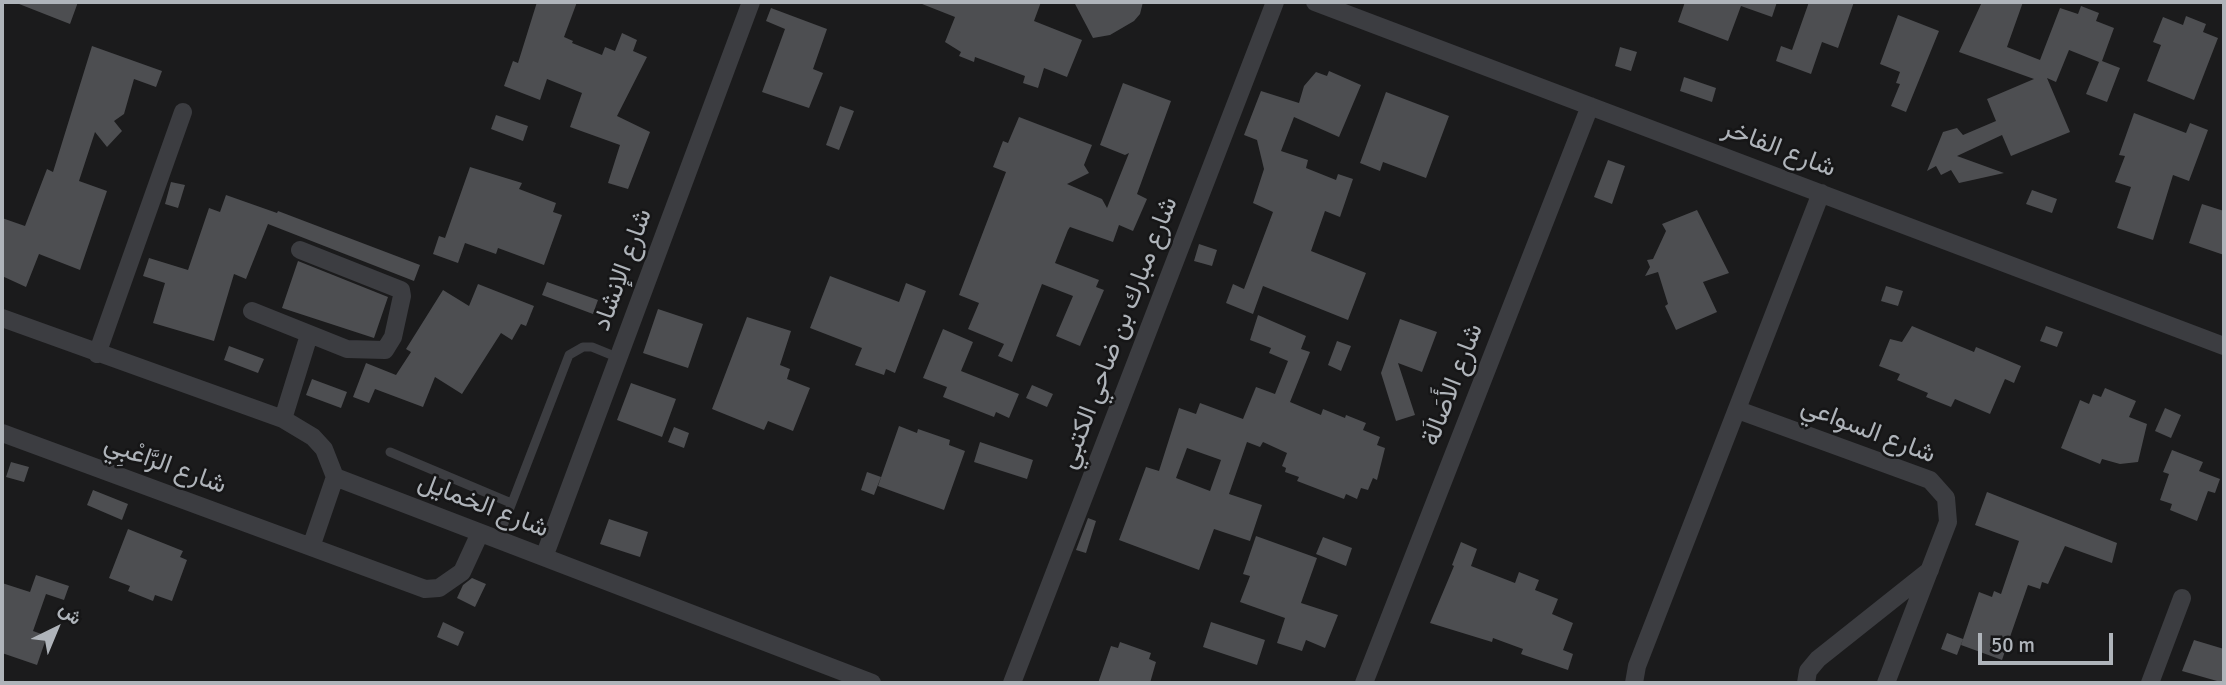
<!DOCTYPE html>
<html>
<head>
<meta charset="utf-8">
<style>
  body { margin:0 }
  #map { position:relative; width:2226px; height:685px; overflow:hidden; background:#1b1b1c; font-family:Signika,Vazirmatn,sans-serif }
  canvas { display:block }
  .frame { position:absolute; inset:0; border:4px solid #afb4ba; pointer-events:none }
  .north { position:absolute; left:21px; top:594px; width:70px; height:70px; -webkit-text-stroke:5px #161617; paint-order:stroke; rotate:43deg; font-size:19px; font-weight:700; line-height:28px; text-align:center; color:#afb4ba }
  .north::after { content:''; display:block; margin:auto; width:24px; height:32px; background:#afb4ba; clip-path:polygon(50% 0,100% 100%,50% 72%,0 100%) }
  .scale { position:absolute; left:1978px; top:633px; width:135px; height:32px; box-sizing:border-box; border:4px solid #afb4ba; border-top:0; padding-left:9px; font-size:21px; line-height:24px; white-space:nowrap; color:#afb4ba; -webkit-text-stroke:5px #161617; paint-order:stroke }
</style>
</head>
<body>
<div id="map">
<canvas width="2226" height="685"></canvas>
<div class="frame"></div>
<div class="north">ش</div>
<div class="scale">50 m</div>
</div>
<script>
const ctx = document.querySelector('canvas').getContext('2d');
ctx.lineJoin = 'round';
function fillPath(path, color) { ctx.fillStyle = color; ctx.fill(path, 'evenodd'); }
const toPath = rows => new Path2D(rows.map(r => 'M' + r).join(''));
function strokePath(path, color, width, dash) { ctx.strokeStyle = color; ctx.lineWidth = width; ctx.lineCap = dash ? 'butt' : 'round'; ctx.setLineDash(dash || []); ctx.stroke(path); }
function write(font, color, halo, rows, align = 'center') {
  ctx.font = font + ' Signika,Vazirmatn,sans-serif'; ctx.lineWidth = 5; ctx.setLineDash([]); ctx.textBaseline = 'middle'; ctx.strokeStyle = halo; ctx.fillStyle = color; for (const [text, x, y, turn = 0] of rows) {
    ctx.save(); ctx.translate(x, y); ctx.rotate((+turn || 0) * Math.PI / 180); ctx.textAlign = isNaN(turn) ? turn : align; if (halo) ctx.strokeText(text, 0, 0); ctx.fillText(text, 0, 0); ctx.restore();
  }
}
fillPath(toPath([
  [14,2,78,2,70,24],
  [537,2,577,2,564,37,573,41,572,43,602,55,605,47,615,51,622,33,637,40,633,51,647,57,617,116,650,132,628,189,608,183,620,145,570,127,582,93,547,79,540,100,504,86,513,61,518,63],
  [917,2,1041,2,1034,21,1082,40,1067,77,1044,68,1038,88,1023,83,1025,76,975,57,974,62,959,56,961,52,945,42,955,17],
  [1074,2,1143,2,1140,14,1134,21,1110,35,1093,38],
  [1685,2,1777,2,1772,17,1741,6,1728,41,1678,22],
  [1809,2,1854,2,1838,48,1822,42,1811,74,1776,61,1781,46,1792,50],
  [1982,2,2023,2,2007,47,2040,60,2060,8,2078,14,2081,6,2099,13,2096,21,2114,28,2102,61,2120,68,2107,102,2086,94,2099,62,2069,50,2056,82,2047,78,2070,132,2011,156,2002,135,1957,156,2004,173,1959,183,1951,170,1941,175,1936,166,1927,171,1943,132,1957,128,1963,135,1996,121,1987,99,2034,79,1959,52],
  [771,8,827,29,813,69,823,73,809,108,762,92,785,29,766,21],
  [1898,15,1939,31,1906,112,1891,106,1900,84,1896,83,1900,72,1880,64],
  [2186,16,2206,24,2203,32,2218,38,2194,100,2147,81,2161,45,2153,42,2163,17,2183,25],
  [92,46,162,71,156,87,134,79,124,114,114,121,122,131,107,147,95,132,79,181,107,191,80,270,39,254,26,287,2,276,2,218,25,226,47,169,53,172],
  [1620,47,1637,52,1631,71,1615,66],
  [1329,71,1361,85,1339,137,1294,117,1281,151,1308,160,1306,168,1336,180,1338,174,1353,179,1340,217,1325,211,1311,251,1366,273,1348,320,1263,286,1253,314,1226,303,1233,284,1244,289,1273,212,1253,203,1264,169,1257,140,1244,135,1261,91,1299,103,1304,86,1316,72,1327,76],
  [1684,77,1716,88,1712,102,1680,91],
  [1123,83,1171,101,1137,194,1147,199,1133,231,1119,225,1113,242,1070,227,1068,230,1055,263,1099,280,1096,287,1104,290,1080,346,1056,336,1073,296,1042,284,1012,362,998,356,1004,344,968,329,979,303,959,295,1006,172,993,167,1003,141,1008,143,1019,117,1092,145,1084,165,1089,173,1067,184,1102,199,1107,208,1129,153,1125,155,1100,145],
  [1386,92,1449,116,1426,178,1383,162,1380,171,1360,163],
  [840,106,854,111,839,150,826,145],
  [2134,113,2186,133,2190,123,2208,130,2189,181,2173,175,2153,240,2117,228,2131,187,2115,182,2125,156,2119,155],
  [496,115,528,126,523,141,491,129],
  [1608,160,1625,166,1612,204,1594,197],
  [470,167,522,183,519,189,556,203,553,212,562,215,544,265,498,248,496,254,465,243,458,263,433,254,439,236,445,238],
  [171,182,185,185,178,208,165,204],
  [2032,190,2057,199,2052,213,2026,204],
  [226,195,277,213,278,211,420,265,414,281,268,224,246,279,234,274,214,341,153,323,165,283,143,276,149,258,188,270,209,208,220,212],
  [2202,204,2224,211,2224,255,2189,243],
  [1697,210,1729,273,1703,282,1717,312,1676,330,1665,306,1668,304,1658,272,1645,276,1650,267,1647,260,1653,259,1666,231,1662,224],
  [1199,244,1217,250,1212,266,1194,261],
  [298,261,388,297,374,338,282,308],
  [830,276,899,302,906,283,926,291,895,373,886,369,884,375,855,365,862,348,810,328],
  [547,282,598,300,593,314,542,295],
  [478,284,534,306,526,326,521,324,512,340,501,333,462,394,435,377,423,407,375,389,369,403,353,397,366,363,396,375,411,352,406,349,443,290,469,306],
  [1886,286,1903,291,1898,306,1881,301],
  [658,309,703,324,688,368,643,353],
  [1258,315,1306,336,1301,349,1310,352,1290,402,1321,415,1323,409,1345,418,1346,415,1366,423,1363,430,1380,437,1377,445,1385,448,1377,480,1373,478,1368,490,1361,488,1357,499,1346,494,1344,499,1297,481,1299,477,1285,472,1286,468,1282,466,1287,453,1263,442,1260,447,1247,442,1229,494,1262,505,1250,541,1214,529,1199,570,1119,540,1146,467,1159,471,1179,408,1196,414,1200,403,1243,419,1256,387,1275,394,1288,361,1269,353,1271,348,1250,340],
  [1187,448,1221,460,1210,491,1176,478],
  [747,317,791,331,780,365,790,369,787,379,810,388,793,431,768,421,764,430,712,409],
  [1400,319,1437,332,1422,372,1398,363,1415,415,1396,421,1381,373],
  [1912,326,1974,352,1976,347,2021,366,2014,383,2005,379,1990,414,1955,399,1951,407,1926,397,1928,393,1897,380,1900,374,1879,366,1890,339,1902,342],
  [2046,326,2063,332,2057,347,2040,341],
  [943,329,973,342,961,371,1019,394,1009,418,996,412,994,417,943,397,947,387,923,378],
  [1337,341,1351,346,1341,371,1328,365],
  [229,346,264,359,258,373,224,360],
  [312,379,347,392,341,408,306,395],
  [631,383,676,399,662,437,617,420],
  [1032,385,1053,394,1047,407,1026,398],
  [2105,388,2136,401,2129,417,2147,424,2138,462,2120,464,2102,459,2100,464,2061,448,2080,400,2089,404,2093,394,2101,397],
  [2165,408,2181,415,2171,438,2155,431],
  [899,426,917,433,918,429,950,440,949,445,965,451,944,510,878,486],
  [674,427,689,433,684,448,668,442],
  [980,442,1033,460,1027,479,974,462],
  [2172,450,2203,462,2199,471,2220,479,2215,493,2208,491,2197,521,2170,510,2172,504,2160,500,2169,474,2163,472],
  [11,462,29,467,24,482,6,477],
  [867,472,881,477,874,495,861,490],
  [93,490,128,504,122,520,87,505],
  [1987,492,2117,543,2112,563,2065,546,2048,584,2042,582,2040,589,2028,585,2002,660,1961,645,1979,592,1992,597,1994,591,2001,594,2019,541,1975,525],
  [1088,518,1096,521,1086,553,1076,550],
  [609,519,648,532,640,557,600,544],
  [128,529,183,551,180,557,187,560,172,601,155,595,153,601,128,591,130,586,109,578],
  [1256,536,1317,558,1301,603,1338,615,1325,648,1306,640,1302,651,1277,643,1285,618,1240,602,1250,576,1243,574],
  [1323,537,1352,548,1346,566,1316,554],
  [1461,542,1477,549,1471,566,1515,583,1519,572,1539,580,1535,590,1558,599,1552,614,1573,623,1563,650,1573,654,1568,670,1521,654,1523,649,1493,638,1492,642,1430,623,1454,566,1452,565],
  [36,575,69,586,64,600,46,594,33,631,47,636,37,665,2,653,2,583,30,592],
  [472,578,486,584,475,607,457,598,463,585],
  [443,622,464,632,458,646,437,637],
  [1211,622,1265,640,1257,665,1203,647],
  [1947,633,1963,639,1957,655,1941,649],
  [2194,640,2224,649,2224,683,2182,671],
  [1120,642,1151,653,1149,659,1156,662,1150,683,1098,683,1111,646,1118,648]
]), '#4d4e51');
strokePath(toPath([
  [390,452,511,503],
  [498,539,569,355,583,347,592,347,619,358]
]), '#3c3d41', 9);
strokePath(toPath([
  [1315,2,2224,346],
  [252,311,347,349,385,350,393,337,402,296,401,290,300,250],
  [2,318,283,419,313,437,324,449,335,477],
  [97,354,183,112],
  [1738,410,1930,480,1946,498,1948,522,1886,683],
  [283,419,309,335],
  [2,433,425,589,439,588,462,572,480,533],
  [335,477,872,683],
  [311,547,335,477],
  [544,557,751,2],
  [1012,683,1275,2],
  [1364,683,1590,106],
  [1634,683,1637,666,1821,193],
  [1806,683,1808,671,1818,659,1930,570],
  [2150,683,2182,598]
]), '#3c3d41', 18);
write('26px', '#afb4ba', '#161617', [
  ["شارع الفاخر",1779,149,21],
  ["شارع الإنشاد",623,270,-70],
  ["شارع مبارك بن ضاحي الكتبي",1119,333,-69],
  ["شارع الأَصَالَة",1453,385,-69],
  ["شارع السواعي",1868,431,21],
  ["شارع الرَّاعْبِي",165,465,20],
  ["شارع الخمايل",483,506,21]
]);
</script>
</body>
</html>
